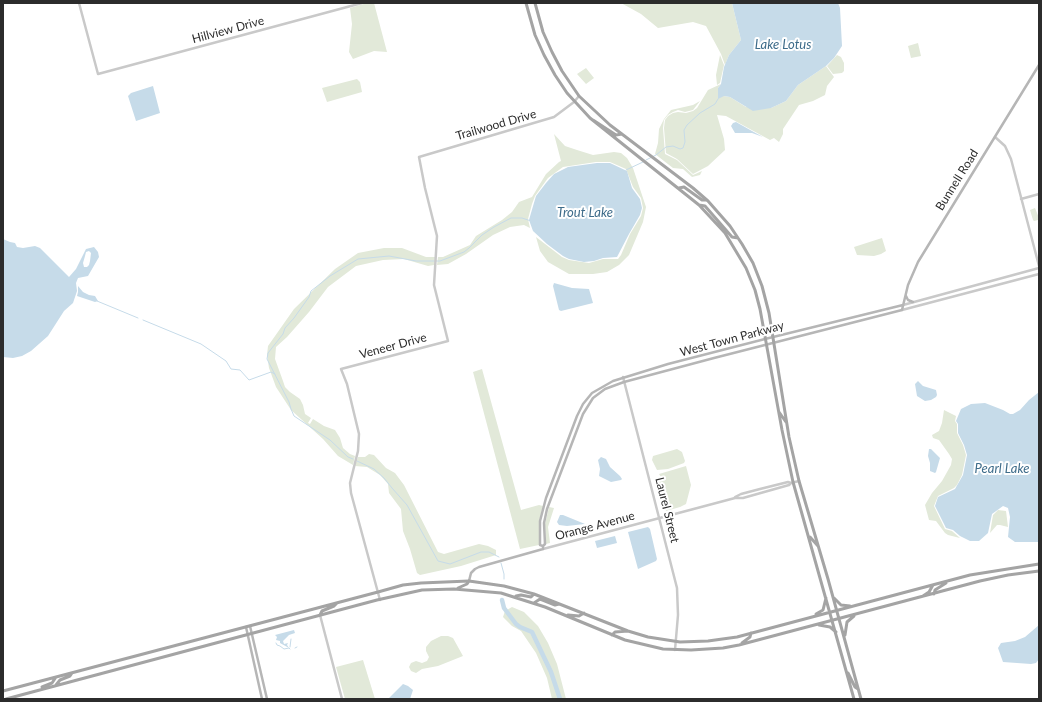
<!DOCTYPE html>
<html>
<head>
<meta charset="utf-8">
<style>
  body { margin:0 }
  #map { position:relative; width:1042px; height:702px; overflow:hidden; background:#fff; font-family:Lato,sans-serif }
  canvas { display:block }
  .frame { position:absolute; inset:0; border:4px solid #2c2c2c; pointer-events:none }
</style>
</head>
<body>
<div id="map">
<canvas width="1042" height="702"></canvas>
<div class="frame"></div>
</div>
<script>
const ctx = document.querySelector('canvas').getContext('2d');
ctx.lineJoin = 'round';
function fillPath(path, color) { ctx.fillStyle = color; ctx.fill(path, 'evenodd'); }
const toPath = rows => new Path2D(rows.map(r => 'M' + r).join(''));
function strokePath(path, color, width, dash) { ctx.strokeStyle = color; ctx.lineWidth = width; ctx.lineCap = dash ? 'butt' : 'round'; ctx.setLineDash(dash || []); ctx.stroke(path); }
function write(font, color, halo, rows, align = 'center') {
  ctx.font = font + ' Lato,sans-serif'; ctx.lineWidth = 4; ctx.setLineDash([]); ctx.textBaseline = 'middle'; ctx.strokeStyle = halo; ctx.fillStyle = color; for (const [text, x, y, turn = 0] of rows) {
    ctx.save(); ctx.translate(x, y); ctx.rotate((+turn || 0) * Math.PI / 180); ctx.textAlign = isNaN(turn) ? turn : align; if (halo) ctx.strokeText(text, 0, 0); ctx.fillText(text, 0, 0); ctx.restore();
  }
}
fillPath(toPath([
  [367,3,374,3,387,52,374,51,353,59,349,52,352,24,350,8],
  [621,3,732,3,741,40,729,55,725,65,721,54,706,26,693,22,658,28,641,14],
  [918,43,921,56,911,58,908,46],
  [720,55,724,65,720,83,717,85,716,75],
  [837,55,841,57,844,63,844,71,842,73,833,74,827,66],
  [826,66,834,77,827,86,825,95,813,101,799,105,783,129,783,134,779,142,774,138,770,140,726,116,717,115,724,139,725,150,708,166,693,174,677,159,666,153,664,128,665,120,668,116,673,113,678,112,686,113,693,111,697,108,708,90,721,84,718,88,718,95,730,97,746,107,771,108,786,101,798,85],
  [586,68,594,78,586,84,577,74],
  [357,79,360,82,362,92,327,102,322,88],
  [700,101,693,110,685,112,678,110,673,112,668,115,664,120,663,128,665,154,677,160,693,175,702,171,700,175,692,177,683,169,673,168,655,154,658,143,659,129,664,119,671,110,693,105],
  [554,134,565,146,577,150,593,155,614,152,621,153,627,158,633,168,646,207,643,222,629,255,619,265,607,272,593,274,569,274,548,262,540,251,536,237,562,257,569,260,589,263,603,259,618,259,621,255,630,234,641,216,643,208,641,198,633,187,626,169,610,162,596,162,563,167,548,178,535,196,532,204,528,219,530,228,524,225,510,227,493,235,466,254,448,264,437,265,438,257,443,257,470,245,476,236,502,220,512,212,519,202,532,197,546,174,559,162,561,161],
  [1035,208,1039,218,1038,220,1034,221,1033,220,1030,210],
  [882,238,886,251,881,254,874,256,857,255,854,247],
  [384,248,402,248,426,257,435,257,434,265,428,266,404,259,383,260,356,266,328,287,309,312,287,337,276,347,275,359,283,381,285,387,290,392,300,399,303,405,305,414,311,418,308,423,310,424,313,419,324,426,335,430,340,438,343,448,350,454,355,456,353,465,338,456,323,439,291,410,276,387,269,368,267,355,268,346,294,309,335,269,358,253],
  [482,369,521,510,539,505,543,506,539,521,539,545,520,549,473,372],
  [944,410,956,416,955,421,957,424,957,433,963,445,966,455,962,475,957,485,954,488,938,496,934,506,945,529,952,531,960,538,948,535,945,533,936,521,929,520,925,505,932,493,942,481,951,465,952,459,949,454,939,440,933,438,932,435,939,431,942,423],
  [677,449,682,452,685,461,684,463,668,469,657,470,652,460,653,456],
  [369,454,374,455,386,468,395,473,404,485,438,552,444,554,479,544,488,546,496,550,496,555,461,566,420,575,417,573,410,549,403,531,401,509,389,493,388,484,380,475,367,467,355,466,358,457,365,457],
  [686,466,691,485,686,504,680,507,666,511,659,485,658,479,661,477,659,474],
  [549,507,554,508,548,527,550,543,546,544,545,524],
  [998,510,1006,511,1008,527,1000,525,997,525,990,533,993,515],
  [512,607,524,612,538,626,548,643,557,664,566,699,552,699,547,678,536,653,521,631,512,626,503,617,505,611],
  [441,636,448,636,453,638,463,656,438,666,422,669,416,673,411,671,409,667,411,663,416,661,422,663,427,661,429,657,426,651,426,647,431,641],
  [363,660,375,699,345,699,336,667]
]), '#e2e9d9');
fillPath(toPath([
  [732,3,838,3,840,8,842,46,834,58,826,66,798,85,786,101,771,108,753,111,730,97,724,96,718,99,718,88,721,84,724,67,729,55,741,40],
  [153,86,160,113,136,121,128,96,131,93],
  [736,122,752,131,763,137,752,133,735,133,731,126,733,123],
  [597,163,610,163,627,171,632,188,640,199,642,208,640,215,629,234,617,257,603,258,594,261,584,262,569,259,563,256,547,244,533,231,529,220,531,213,536,196,546,183,554,174,568,167],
  [3,239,10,242,15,243,17,247,23,248,35,246,40,248,69,277,76,269,86,249,94,247,98,252,99,257,88,276,78,278,76,283,77,291,73,303,64,311,48,336,31,351,22,356,13,358,3,357],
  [89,251,91,253,90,261,89,265,87,267,84,267,83,263,85,256,86,252],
  [554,283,572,288,589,289,593,303,561,311,559,310,553,286],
  [78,286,83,292,89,295,95,296,98,301,95,302,77,296,78,292],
  [918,381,923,386,936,390,937,395,936,397,931,400,925,401,917,396,915,384],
  [1039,392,1039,542,1015,542,1008,537,1010,517,1008,508,1003,506,992,514,988,533,979,541,970,541,960,536,953,530,946,528,935,506,938,497,955,489,963,475,967,455,964,445,958,433,958,424,956,421,961,409,971,404,985,403,1003,410,1010,414,1013,414,1020,410,1029,400],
  [929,449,931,449,940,458,936,472,935,473,930,471,930,463,928,456],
  [601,457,606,459,610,467,620,476,622,479,621,480,611,482,599,476,600,469,598,460],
  [560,515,563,515,585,524,567,526,559,525,557,522],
  [648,527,650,529,657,559,656,561,638,569,628,532],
  [615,536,617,543,597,548,595,541],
  [1039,625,1039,659,1036,663,1031,664,1003,662,998,648,1001,643,1015,641,1025,637],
  [294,630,295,633,289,635,283,641,284,644,288,643,287,645,289,648,280,643,280,641,276,640,277,637,275,635],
  [403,684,408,686,413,690,410,699,388,699]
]), '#c6dbe9');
strokePath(toPath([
  [646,160,656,155,666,147,673,146,680,149,683,148,685,142,684,130,687,125,700,113,715,104,718,99],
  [626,170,643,162],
  [97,301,138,318],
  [143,320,201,344,226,361,231,369,240,370,249,380,271,372,275,374],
  [353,459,348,457,330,440,294,416,291,409,289,402,267,359,268,353,283,334,285,328,294,318,309,297,311,291,330,276,358,259,389,256,416,261,440,261,464,252,469,248,482,235,494,227,511,218,522,218,531,221],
  [357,461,374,469,384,478,392,488,407,505,438,561,450,564,481,552,489,552,499,557],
  [501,563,504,574,504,579],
  [276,643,277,645,280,646,284,649,289,648,290,649],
  [290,647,291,639],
  [295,648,297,647]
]), '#c6dbe9', 1);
strokePath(toPath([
  [502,600,504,608,516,624,520,627,532,632,551,672,560,699]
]), '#c6dbe9', 4.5);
strokePath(toPath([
  [79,3,98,74,362,3],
  [995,137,1005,146,1011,159,1039,266],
  [1021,199,1039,194],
  [903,305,1039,268],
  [902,310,1039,274],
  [623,377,677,588,678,615,675,650],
  [735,497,741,494,760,489,788,482,791,483,799,481],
  [543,549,735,498,743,498,789,485,791,483],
  [380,600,351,493,350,483,358,451,359,434,347,384,341,369,448,341,434,285,437,236,425,188,419,157,554,117,574,102,579,96],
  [320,615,342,699]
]), '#c9c9c9', 2.5);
strokePath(toPath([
  [906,296,908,300,913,302],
  [543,546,540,545,540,521,546,498,577,416,583,404,592,393,613,381,668,364,765,339,903,305],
  [469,581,471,573,475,569,479,567,543,549,543,546,545,544,544,523,547,509,583,414,593,398,605,389,624,382,714,358,902,310,908,285,918,262,1039,65],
  [250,626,267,699],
  [246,627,262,699]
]), '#b6b6b6', 2.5);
strokePath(toPath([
  [526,3,535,35,544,55,555,75,567,93,590,118,699,205,725,233,746,268,755,290,760,309,782,430,793,482,854,699],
  [535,3,543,32,552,52,562,71,579,96,610,125,693,188,708,201,730,226,742,244,753,263,762,286,769,313,789,437,799,481,828,579,861,699],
  [593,120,616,135,622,134],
  [679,188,684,187,702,200,707,200],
  [699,205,705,206,732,237,738,238],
  [779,412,786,422],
  [810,537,818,546],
  [458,588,467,584,469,581],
  [934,594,935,590,946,583],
  [516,596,521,595,531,597,534,594],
  [923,596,929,592,933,585],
  [834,598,841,605,850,606],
  [534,603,540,599,555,605,559,604],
  [816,614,823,610,826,598],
  [320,615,322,611,334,606,337,603],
  [568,615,579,616,584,613],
  [819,625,830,627,836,632],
  [612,635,615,632,628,631],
  [845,635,847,622,854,616],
  [742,643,750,637,751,633],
  [848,673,855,687,858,689],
  [56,685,60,680,70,676,72,673],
  [42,687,52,683,56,677],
  [3,691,378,592,403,585,421,583,469,581,504,586,534,594,628,631,648,637,680,642,708,641,737,637,970,575,1039,564],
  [6,699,377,600,422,590,454,589,501,593,545,607,625,640,663,649,691,650,723,648,739,645,980,581,1008,575,1039,571]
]), '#a4a4a4', 3);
write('12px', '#2c2c2c', '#fff', [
  ["Hillview Drive",228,30,-15],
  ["Trailwood Drive",496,125,-16],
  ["Bunnell Road",957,180,-58],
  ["West Town Parkway",732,339,-15],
  ["Veneer Drive",393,346,-15],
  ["Laurel Street",667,510,76],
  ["Orange Avenue",595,526,-15]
]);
write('italic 13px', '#3e6c8a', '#fff', [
  ["Lake Lotus",783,45],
  ["Trout Lake",585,213],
  ["Pearl Lake",1002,469]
]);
</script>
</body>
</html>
